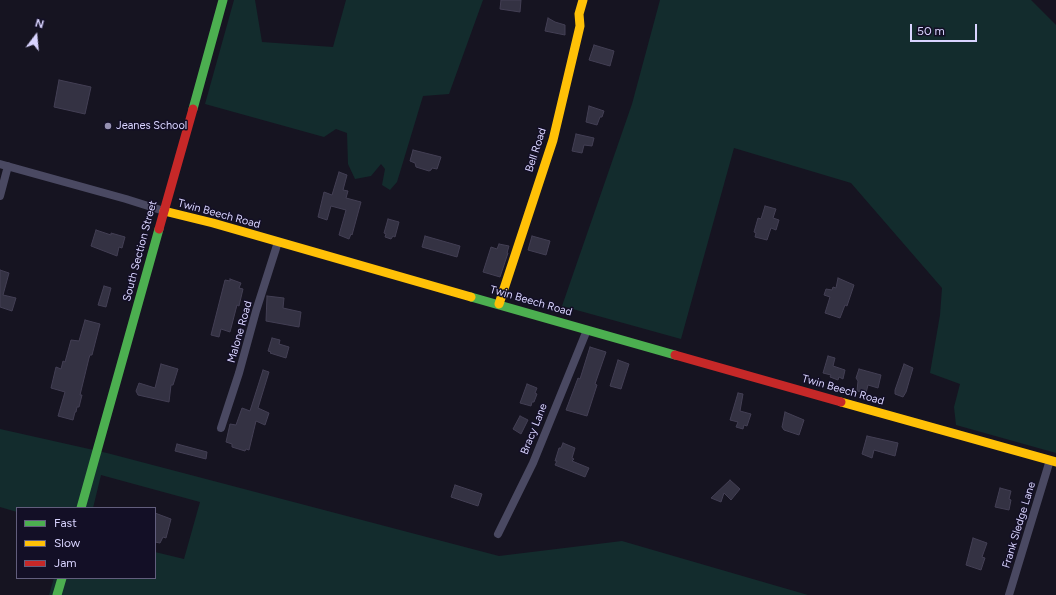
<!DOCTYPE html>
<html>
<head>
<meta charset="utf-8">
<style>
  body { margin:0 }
  #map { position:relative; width:1056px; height:595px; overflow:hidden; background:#161421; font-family:Figtree,sans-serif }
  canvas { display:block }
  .legend { position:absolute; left:16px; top:507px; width:140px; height:72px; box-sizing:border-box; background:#130f26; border:1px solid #625e7d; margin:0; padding:5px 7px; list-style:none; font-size:12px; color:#d9d4ff }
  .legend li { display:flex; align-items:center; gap:8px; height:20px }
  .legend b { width:20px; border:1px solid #625e7d }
  .north { position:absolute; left:16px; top:16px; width:40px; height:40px; -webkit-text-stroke:3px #130f26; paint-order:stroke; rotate:16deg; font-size:11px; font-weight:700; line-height:16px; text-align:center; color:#d9d4ff }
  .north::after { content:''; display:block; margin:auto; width:14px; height:18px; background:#d9d4ff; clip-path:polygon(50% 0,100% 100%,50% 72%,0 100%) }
  .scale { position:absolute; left:910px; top:24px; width:67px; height:18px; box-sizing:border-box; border:2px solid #d9d4ff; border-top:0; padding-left:5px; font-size:12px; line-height:14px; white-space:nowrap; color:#d9d4ff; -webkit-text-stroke:3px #130f26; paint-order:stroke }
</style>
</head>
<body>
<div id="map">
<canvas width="1056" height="595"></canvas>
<ul class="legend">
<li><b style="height:5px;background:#4caf50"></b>Fast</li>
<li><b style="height:5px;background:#ffc107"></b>Slow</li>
<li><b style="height:5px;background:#c62828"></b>Jam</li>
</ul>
<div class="north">N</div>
<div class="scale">50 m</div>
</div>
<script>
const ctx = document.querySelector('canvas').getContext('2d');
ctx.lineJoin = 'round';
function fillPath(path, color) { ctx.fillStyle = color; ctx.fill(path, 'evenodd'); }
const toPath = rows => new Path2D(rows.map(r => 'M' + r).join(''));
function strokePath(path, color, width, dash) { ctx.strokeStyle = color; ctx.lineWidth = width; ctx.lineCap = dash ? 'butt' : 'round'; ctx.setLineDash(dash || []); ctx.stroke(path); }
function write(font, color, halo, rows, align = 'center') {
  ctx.font = font + ' Figtree,sans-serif'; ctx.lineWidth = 3; ctx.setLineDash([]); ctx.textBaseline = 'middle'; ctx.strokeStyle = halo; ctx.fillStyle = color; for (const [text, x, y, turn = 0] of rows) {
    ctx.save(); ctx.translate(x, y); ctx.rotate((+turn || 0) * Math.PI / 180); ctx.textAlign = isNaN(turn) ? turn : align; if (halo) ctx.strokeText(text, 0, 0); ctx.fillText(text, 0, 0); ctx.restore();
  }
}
fillPath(toPath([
  [234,0,255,0,262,42,333,47,346,0,483,0,449,94,423,96,397,182,390,190,382,185,385,169,381,164,371,176,355,179,348,164,347,133,336,129,324,137,205,104],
  [660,0,1031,0,1056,25,1056,453,956,425,954,407,960,384,930,373,940,315,942,288,851,183,734,148,681,339,562,306,632,104],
  [0,429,107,453,499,556,622,541,808,595,49,595,54,578,155,578,155,552,184,559,200,502,101,475,93,508,17,508,17,512,0,507]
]), '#132c2d');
const building = toPath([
  [501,0,521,0,520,12,500,9,501,0],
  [548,18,555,22,565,25,565,35,545,31,548,18],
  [594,45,614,51,610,66,589,60,594,45],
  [59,80,91,87,85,114,54,107,59,80],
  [589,106,604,111,602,117,600,117,597,125,586,122,589,106],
  [576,134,594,138,592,146,584,145,582,153,572,151,576,134],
  [413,150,441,157,437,169,432,168,431,170,429,171,416,167,415,163,410,161,413,150],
  [339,172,347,175,343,190,348,191,346,198,361,202,352,235,351,234,349,239,339,235,346,210,331,206,327,220,318,217,324,192,332,195,339,172],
  [765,206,776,209,773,218,779,220,776,230,771,228,767,240,755,237,756,233,754,232,758,218,761,219,765,206],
  [388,219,399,222,395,237,393,236,391,239,385,237,386,234,384,233,388,219],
  [96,230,111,235,111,233,125,237,122,248,119,247,117,256,91,246,96,230],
  [425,236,460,246,457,257,422,247,425,236],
  [532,236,550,241,546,255,528,250,532,236],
  [499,244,509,246,507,253,508,253,500,277,483,272,491,247,497,249,499,244],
  [0,270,9,273,3,295,16,298,12,311,0,307,0,270],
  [838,278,854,285,847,306,845,305,840,318,825,313,830,297,824,295,826,289,832,290,833,287,836,288,838,278],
  [230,279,241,283,239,288,243,289,239,306,237,305,230,332,221,329,219,337,211,335,225,280,230,281,230,279],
  [104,286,111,288,106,307,98,305,104,286],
  [267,296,284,298,283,308,301,312,299,327,266,321,267,296],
  [85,320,100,324,92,355,90,355,89,358,80,395,82,395,79,407,77,407,76,412,75,412,73,420,58,416,65,392,51,388,56,367,61,369,63,361,65,362,71,340,79,341,85,320],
  [272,338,280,340,279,344,289,347,286,358,270,353,271,352,268,351,272,338],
  [590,347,606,352,595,384,597,385,587,416,566,410,578,378,580,379,590,347],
  [828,356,835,358,833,366,845,370,843,379,839,377,838,380,830,377,831,375,823,373,828,356],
  [618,360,629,364,621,389,610,386,618,360],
  [161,364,178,369,173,385,171,385,169,402,138,395,136,391,139,383,155,388,161,364],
  [904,364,913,368,906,392,903,397,895,394,895,390,904,364],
  [859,369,881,375,878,388,868,385,866,393,857,391,858,381,856,378,859,369],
  [263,370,269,372,258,408,269,413,265,425,256,421,249,450,246,449,245,451,232,447,232,444,226,442,230,424,236,425,242,408,250,411,263,370],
  [527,384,537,388,535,393,537,394,534,402,532,402,531,406,520,403,527,384],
  [738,393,743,394,740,411,751,414,747,426,744,425,743,429,736,427,738,422,730,420,738,393],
  [785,412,804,420,799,435,784,430,782,427,785,412],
  [520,416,528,420,521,434,513,429,520,416],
  [867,436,898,443,895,456,874,450,872,458,862,454,867,436],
  [563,443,575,448,572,458,574,459,572,461,589,468,585,477,555,465,557,461,555,461,559,448,561,448,563,443],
  [177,444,207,452,206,459,175,451,177,444],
  [730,480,740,489,731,500,724,493,721,502,711,498,730,480],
  [455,485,482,494,478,506,451,497,455,485],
  [1000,488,1011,491,1009,499,1011,500,1009,510,995,507,1000,488],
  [155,513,171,519,166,538,163,537,160,543,155,542,155,513],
  [973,538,987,543,982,557,985,558,981,570,966,565,973,538]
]);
fillPath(building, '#343243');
strokePath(building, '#433f54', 1);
strokePath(toPath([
  [0,164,126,199,164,211],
  [0,196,8,166],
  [221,428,239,373,256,311,278,242],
  [498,534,533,463,587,330],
  [1009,595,1050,460]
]), '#4a4962', 8);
strokePath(toPath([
  [193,109,223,0],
  [471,297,675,355],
  [81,508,159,229],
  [57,595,62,578]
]), '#4caf50', 9);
strokePath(toPath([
  [164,211,213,223,471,297],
  [499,304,553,140,580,26,579,14,583,0],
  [841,402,1056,462]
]), '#ffc107', 9);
strokePath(toPath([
  [159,229,193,109],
  [675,355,841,402]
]), '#c62828', 9);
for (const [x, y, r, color] of [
  [108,126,4,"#9591b1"]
]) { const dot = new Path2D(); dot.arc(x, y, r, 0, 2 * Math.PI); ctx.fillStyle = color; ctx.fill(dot); strokePath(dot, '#130f26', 1.5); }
write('11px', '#d9d4ff', '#130f26', [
  ["Jeanes School",116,126]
], 'left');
write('11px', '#d9d4ff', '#130f26', [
  ["Bell Road",536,150,-72],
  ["Twin Beech Road",219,214,15],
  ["South Section Street",140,251,-75],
  ["Twin Beech Road",531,301,16],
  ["Malone Road",240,332,-74],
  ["Twin Beech Road",843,390,16],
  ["Bracy Lane",534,429,-68],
  ["Frank Sledge Lane",1019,525,-73]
]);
</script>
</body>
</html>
